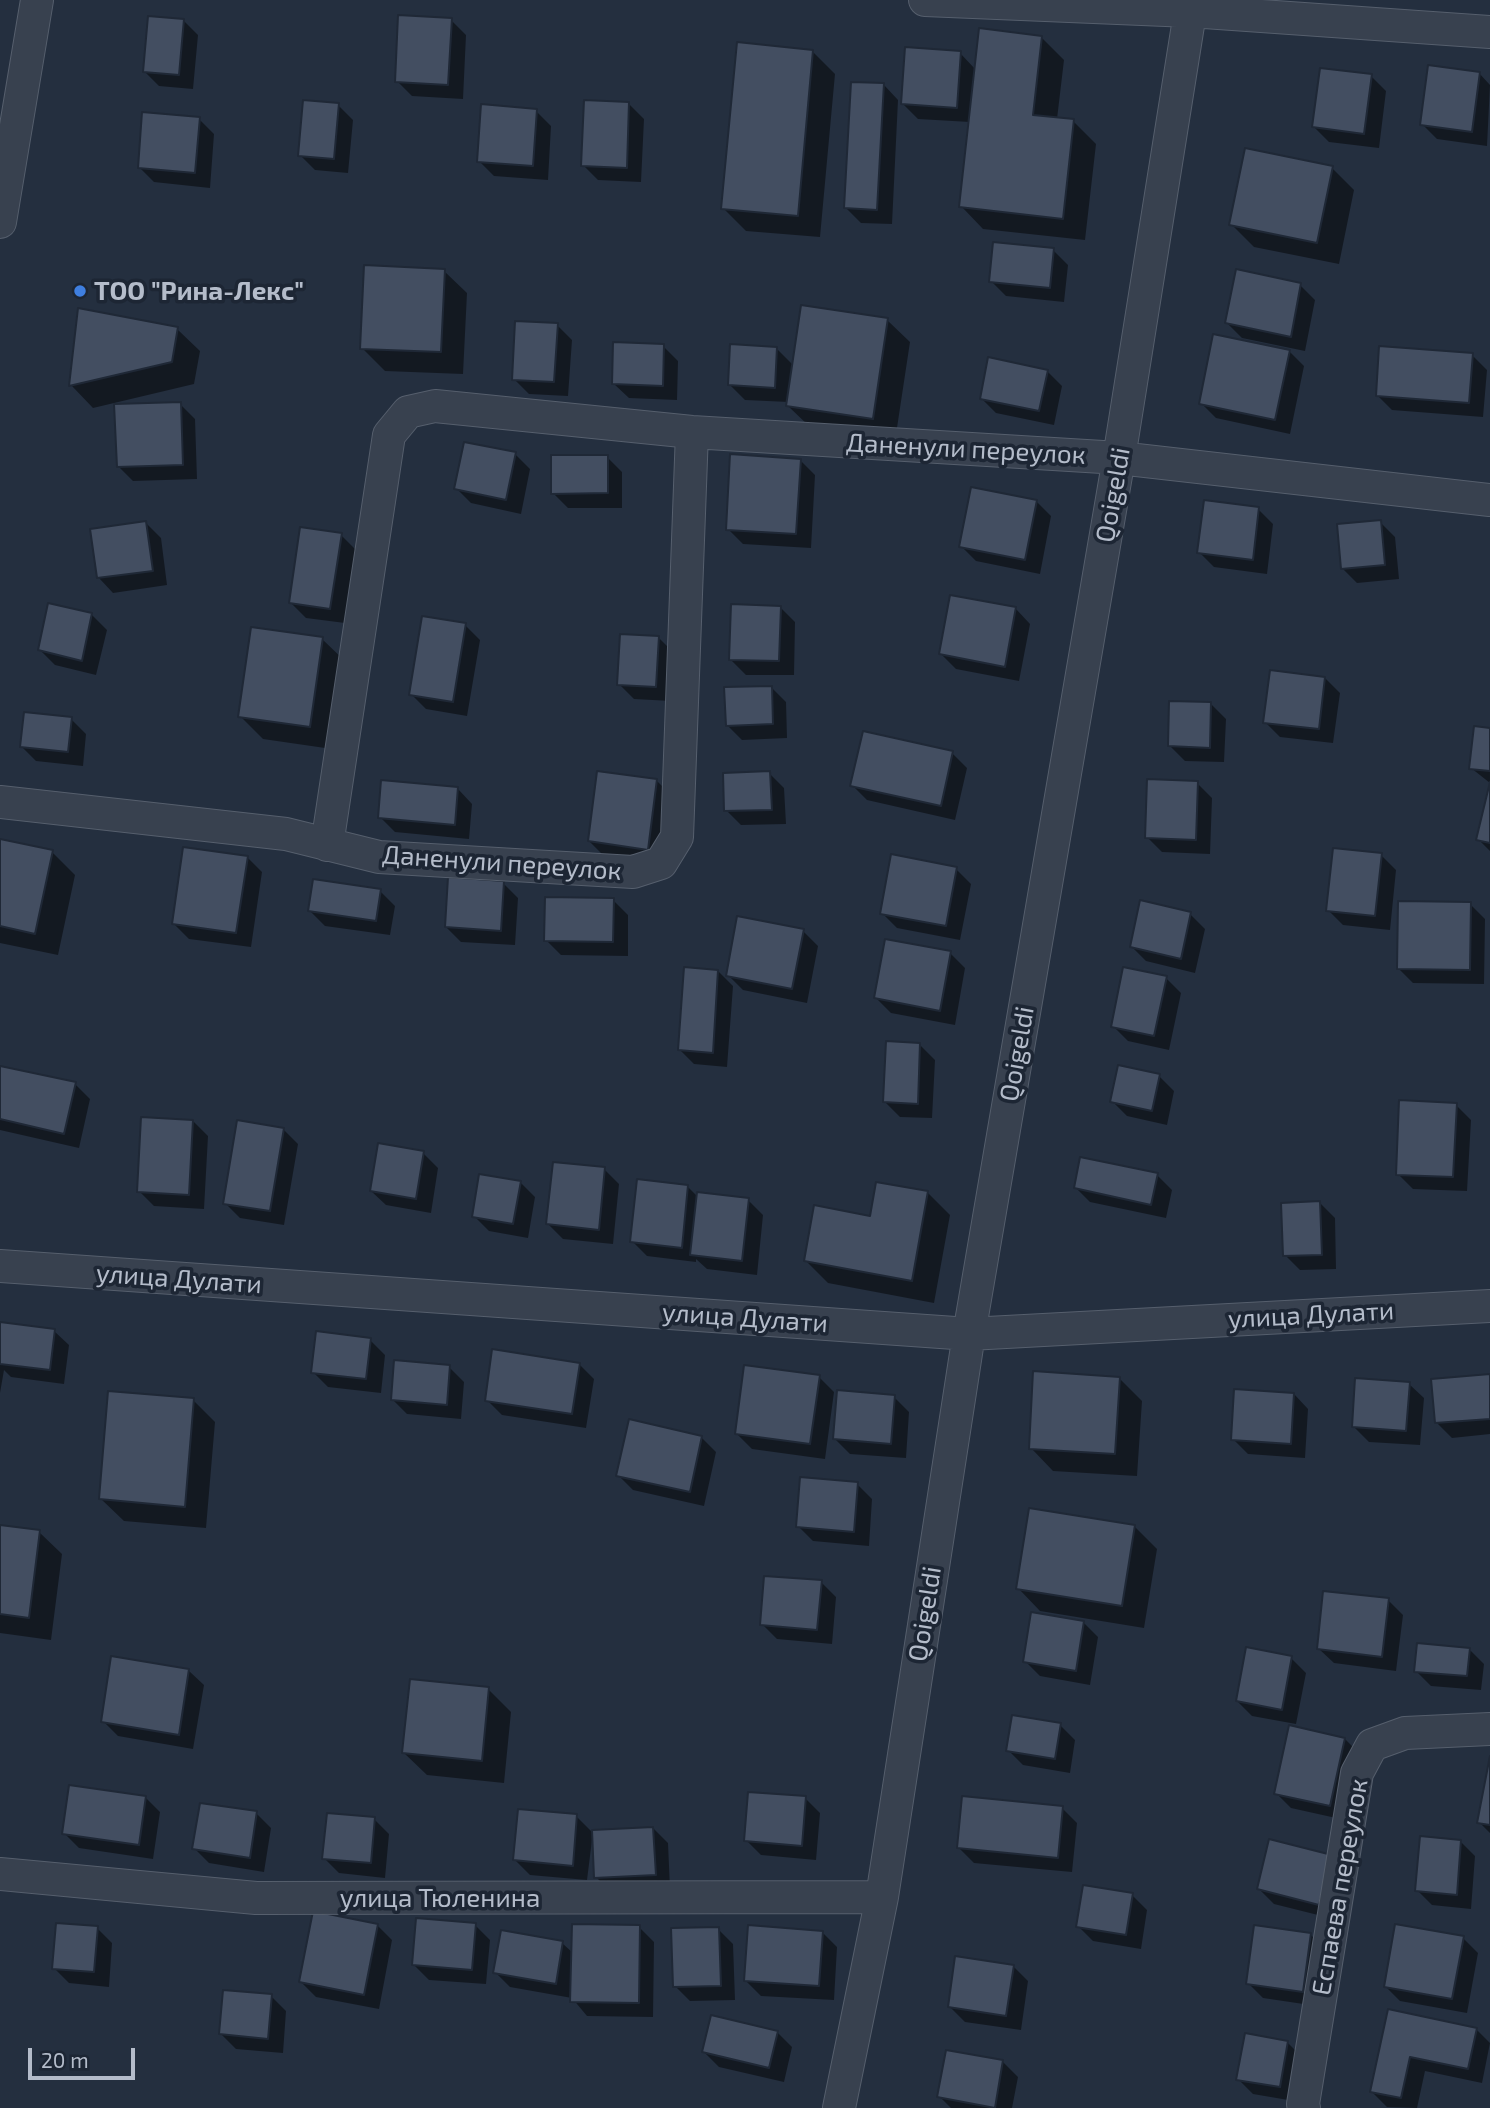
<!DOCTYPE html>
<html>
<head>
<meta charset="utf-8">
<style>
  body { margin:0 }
  #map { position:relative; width:1490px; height:2108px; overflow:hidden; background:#242f3f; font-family:"Exo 2",sans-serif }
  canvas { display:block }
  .scale { position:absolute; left:28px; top:2048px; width:107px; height:32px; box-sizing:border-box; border:4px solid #b4bcca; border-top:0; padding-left:9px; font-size:21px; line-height:24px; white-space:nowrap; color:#b4bcca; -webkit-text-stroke:5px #1d2634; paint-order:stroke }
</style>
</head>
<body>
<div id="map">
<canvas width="1490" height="2108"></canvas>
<div class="scale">20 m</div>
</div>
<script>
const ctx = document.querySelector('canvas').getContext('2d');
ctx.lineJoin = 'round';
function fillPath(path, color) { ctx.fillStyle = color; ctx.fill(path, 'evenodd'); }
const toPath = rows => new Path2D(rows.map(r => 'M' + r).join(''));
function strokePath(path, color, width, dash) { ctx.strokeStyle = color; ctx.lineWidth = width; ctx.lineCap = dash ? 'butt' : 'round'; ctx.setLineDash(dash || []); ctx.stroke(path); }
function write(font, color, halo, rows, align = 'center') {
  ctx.font = font + ' "Exo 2",sans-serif'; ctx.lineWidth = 7; ctx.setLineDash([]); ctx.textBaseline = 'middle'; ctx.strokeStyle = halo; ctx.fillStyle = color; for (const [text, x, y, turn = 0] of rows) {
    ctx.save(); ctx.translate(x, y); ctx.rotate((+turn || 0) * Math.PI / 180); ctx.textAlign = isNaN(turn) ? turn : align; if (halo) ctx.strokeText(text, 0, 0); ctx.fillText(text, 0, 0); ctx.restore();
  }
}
fillPath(toPath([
  [183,20,198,35,193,89,159,86,144,71],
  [451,20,466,35,463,99,412,96,397,81],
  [1041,37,1064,60,1057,119,1073,121,1096,144,1085,240,983,229,961,206,970,122,918,119,903,104,960,53,976,70],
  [813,52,835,74,820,237,746,231,723,208],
  [1479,73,1490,85,1487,146,1437,139,1422,124],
  [1371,76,1386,91,1379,148,1329,142,1314,127],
  [884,85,898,100,892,224,861,223,846,208],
  [629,104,644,119,641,182,598,180,583,165],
  [338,105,353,120,348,173,315,170,300,155],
  [536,111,551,126,548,180,494,176,479,161],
  [199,119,214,134,210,188,154,182,139,167],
  [1332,168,1354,190,1339,264,1254,247,1231,224],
  [1053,250,1068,265,1064,302,1006,296,991,281],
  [444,271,467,293,463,374,385,371,362,348],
  [1300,285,1315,300,1305,351,1242,338,1227,323],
  [887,320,910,342,895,441,811,428,788,406,789,402,745,400,730,385,777,349,794,366],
  [557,325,572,340,568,396,529,394,514,379],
  [177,329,200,351,194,384,93,408,71,385],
  [663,346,678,361,677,400,629,398,614,384],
  [1289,351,1304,366,1290,434,1216,418,1201,403],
  [1472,355,1487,370,1483,417,1392,410,1377,395],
  [1047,371,1062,386,1054,425,996,413,981,398],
  [180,404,195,419,197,479,133,481,118,466],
  [515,454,530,469,521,514,471,503,456,488],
  [607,457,622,472,622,508,568,508,553,493],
  [800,460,815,475,811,548,743,544,728,529],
  [1036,501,1051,516,1040,574,976,561,961,546],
  [1258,509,1273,524,1267,574,1214,567,1199,552],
  [1380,522,1395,537,1399,579,1357,583,1342,568],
  [146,523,161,538,167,585,113,593,99,578],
  [341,535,356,550,345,623,306,618,291,603],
  [780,607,795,622,794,675,746,675,731,660],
  [1016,609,1030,624,1019,681,956,669,941,654],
  [92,615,107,630,96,675,55,665,40,650],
  [465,625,480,640,467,716,426,709,411,694],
  [658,637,673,652,671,701,634,699,619,684],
  [322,639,345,661,332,749,263,739,240,716],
  [1325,678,1340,693,1333,743,1280,737,1265,722],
  [771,687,786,702,787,738,742,740,727,725],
  [1211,704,1226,719,1224,762,1185,761,1170,746],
  [71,719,86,734,83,766,36,761,21,746],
  [1490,730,1490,783,1471,768],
  [952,753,967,768,955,820,867,800,852,785],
  [769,773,784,788,786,824,741,825,726,810],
  [657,781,672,796,662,864,604,856,589,841],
  [1197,783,1212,798,1210,854,1162,852,1147,837],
  [458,789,472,804,469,839,395,832,380,817],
  [1490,789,1490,851,1478,839],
  [0,841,52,852,75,875,58,955,0,943],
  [1381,855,1396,870,1390,930,1343,925,1328,910],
  [247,857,262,872,251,947,189,939,174,924],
  [956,869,971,884,960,940,897,928,882,913],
  [503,883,518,898,515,945,461,942,446,927],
  [380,891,395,906,390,935,325,926,310,911],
  [613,900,628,915,628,956,561,955,546,940],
  [1470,904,1485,919,1484,984,1413,983,1398,968],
  [1190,914,1205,929,1195,973,1146,961,1131,946],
  [803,931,818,946,807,1003,743,990,728,975],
  [950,953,965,968,955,1025,891,1013,876,998],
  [718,971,733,986,727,1067,694,1064,679,1049],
  [1166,978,1181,993,1169,1050,1128,1041,1113,1026],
  [920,1045,935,1060,932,1118,900,1117,885,1102],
  [0,1068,75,1084,90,1099,79,1148,0,1130],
  [1159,1076,1174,1091,1167,1125,1127,1116,1112,1101],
  [1456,1105,1471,1120,1467,1191,1413,1189,1398,1174],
  [193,1121,208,1136,204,1209,154,1206,139,1191],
  [283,1129,298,1144,284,1225,240,1218,225,1203],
  [423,1153,438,1168,431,1213,386,1205,371,1191],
  [604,1169,619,1184,613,1244,563,1239,548,1224],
  [1157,1175,1172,1190,1166,1218,1090,1202,1075,1187],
  [520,1182,535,1197,528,1238,489,1231,474,1216],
  [688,1187,698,1197,748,1200,763,1215,757,1275,707,1269,696,1259,696,1262,647,1256,632,1241],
  [928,1193,950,1215,934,1303,828,1283,806,1261,871,1218],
  [1320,1203,1335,1218,1336,1269,1300,1270,1285,1255],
  [54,1331,69,1345,64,1384,11,1377,4,1370,0,1393,0,1333],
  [370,1340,385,1355,381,1393,328,1387,313,1372],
  [579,1364,594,1379,586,1428,502,1415,487,1400],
  [449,1367,464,1382,461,1419,407,1414,392,1399],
  [1490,1376,1490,1434,1452,1438,1437,1423],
  [819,1377,834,1392,825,1459,752,1449,737,1434],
  [1119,1378,1142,1401,1137,1476,1053,1471,1031,1448],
  [1409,1384,1424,1398,1420,1445,1369,1442,1354,1427],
  [1294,1394,1308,1409,1305,1458,1248,1454,1233,1439],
  [894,1397,909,1412,906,1458,850,1454,835,1439],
  [193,1400,215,1422,206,1528,124,1521,101,1499],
  [701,1437,716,1452,704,1506,633,1490,618,1475],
  [857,1484,872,1499,869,1546,813,1541,798,1526],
  [0,1527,39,1532,62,1554,51,1640,0,1633],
  [1135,1527,1157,1549,1144,1628,1040,1611,1018,1588],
  [821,1582,836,1597,832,1644,777,1639,762,1624],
  [1388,1600,1403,1615,1396,1671,1334,1663,1319,1649],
  [1083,1622,1098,1637,1090,1685,1040,1676,1025,1661],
  [1469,1649,1484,1664,1481,1690,1431,1686,1416,1671],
  [1291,1658,1306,1673,1296,1724,1252,1716,1237,1701],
  [189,1671,204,1685,193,1749,118,1736,103,1721],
  [488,1689,511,1712,504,1783,427,1775,404,1753],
  [1060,1725,1075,1740,1070,1773,1023,1765,1008,1750],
  [1345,1739,1360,1754,1345,1820,1291,1808,1276,1793],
  [1490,1766,1490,1833,1479,1822],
  [145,1797,160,1812,153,1859,79,1848,64,1833],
  [805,1798,820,1813,816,1860,761,1855,746,1840],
  [1062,1808,1077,1823,1072,1872,974,1863,959,1848],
  [256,1813,271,1828,264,1872,209,1863,194,1848],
  [576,1816,592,1832,653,1828,668,1843,670,1889,611,1892,596,1877,593,1832,587,1880,530,1875,515,1860],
  [374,1819,389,1834,385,1878,339,1873,324,1858],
  [1460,1841,1475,1856,1471,1909,1432,1905,1417,1890],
  [1331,1856,1334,1919,1274,1904,1259,1889],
  [1132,1895,1147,1910,1141,1949,1093,1941,1078,1926],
  [377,1925,392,1940,379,2009,316,1997,301,1982],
  [475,1925,490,1940,486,1984,429,1980,414,1965],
  [639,1927,654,1942,653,2017,587,2016,572,1998,510,1987,495,1972,562,1943,573,1953],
  [97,1928,112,1943,109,1987,69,1983,54,1968],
  [718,1929,733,1944,735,2000,690,2001,675,1986],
  [822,1932,837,1947,834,2000,761,1996,746,1981],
  [1311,1935,1325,1950,1317,2006,1263,1998,1248,1983],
  [1463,1938,1478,1953,1467,2013,1400,2001,1385,1986],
  [1013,1966,1028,1981,1021,2030,965,2022,950,2007],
  [271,1996,286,2011,283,2053,236,2049,221,2034],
  [1389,2011,1476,2029,1490,2043,1482,2083,1425,2071,1417,2108,1387,2107,1372,2092],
  [777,2032,792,2047,784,2082,719,2067,704,2052],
  [1287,2042,1302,2057,1294,2101,1253,2094,1238,2079],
  [1003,2062,1018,2077,1012,2108,951,2108,939,2096]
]), '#0007');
const building = toPath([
  [398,15,452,18,448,85,395,82,398,15],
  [148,16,184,19,179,75,143,72,148,16],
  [979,28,1042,36,1033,115,1074,119,1063,219,959,207,979,28],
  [737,42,813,50,798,216,721,209,737,42],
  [905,47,961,51,957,108,901,104,905,47],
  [1428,65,1480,72,1472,132,1420,125,1428,65],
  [1320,68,1372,74,1364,134,1312,127,1320,68],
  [851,82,884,83,877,210,844,208,851,82],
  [303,100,339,103,334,159,298,156,303,100],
  [584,100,629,102,627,168,581,166,584,100],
  [481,104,537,109,533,166,477,162,481,104],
  [142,112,200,117,195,173,138,168,142,112],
  [1245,148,1333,166,1317,243,1229,225,1245,148],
  [993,242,1054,248,1050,288,989,282,993,242],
  [364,265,445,269,441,352,360,349,364,265],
  [1236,269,1301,283,1291,337,1225,323,1236,269],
  [801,305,888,318,873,419,786,406,801,305],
  [78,308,178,327,172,362,69,386,78,308],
  [515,321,558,323,554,382,512,380,515,321],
  [1213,334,1290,350,1275,420,1199,404,1213,334],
  [613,342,664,344,663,386,612,384,613,342],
  [730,344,777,347,775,388,728,385,730,344],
  [1379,346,1473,353,1469,403,1376,396,1379,346],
  [988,357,1048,370,1039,411,980,399,988,357],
  [181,402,183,465,117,467,114,404,181,402],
  [464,442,516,452,506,500,454,489,464,442],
  [730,454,801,459,796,534,726,530,730,454],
  [551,455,608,455,608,493,551,494,551,455],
  [971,487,1037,500,1025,560,959,547,971,487],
  [1204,500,1259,507,1253,560,1197,553,1204,500],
  [1381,520,1385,565,1341,569,1337,524,1381,520],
  [146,521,153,571,97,578,90,529,146,521],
  [300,527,342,533,330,609,289,603,300,527],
  [950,595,1016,607,1005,667,939,654,950,595],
  [48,603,92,613,82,661,38,650,48,603],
  [731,604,781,606,779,661,729,660,731,604],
  [422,616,466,623,453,702,409,695,422,616],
  [251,627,323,637,310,727,238,717,251,627],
  [620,634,659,636,656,687,617,685,620,634],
  [1270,670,1325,677,1319,729,1263,723,1270,670],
  [772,686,773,724,726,726,724,687,772,686],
  [1169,701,1211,702,1210,748,1168,746,1169,701],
  [24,712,72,717,68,752,20,747,24,712],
  [1474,726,1490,728,1490,771,1469,769,1474,726],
  [863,731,953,751,941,806,850,786,863,731],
  [597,771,657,779,648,850,588,841,597,771],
  [770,771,772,810,724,811,723,773,770,771],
  [1147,779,1198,781,1196,840,1145,838,1147,779],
  [381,780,458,787,455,825,378,818,381,780],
  [1490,782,1490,843,1476,840,1490,782],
  [0,839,53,850,35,934,0,926,0,839],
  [183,847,248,856,236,933,172,924,183,847],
  [1333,848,1382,853,1375,916,1326,911,1333,848],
  [891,854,957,867,946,926,880,914,891,854],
  [448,877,504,881,501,931,445,927,448,877],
  [313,879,381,889,376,921,308,911,313,879],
  [545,897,614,898,613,942,544,941,545,897],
  [1140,900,1191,912,1181,959,1130,947,1140,900],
  [1398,901,1471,902,1470,970,1397,969,1398,901],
  [737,916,804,929,792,989,726,976,737,916],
  [885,939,951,951,940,1011,874,998,885,939],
  [684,967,718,970,713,1053,678,1050,684,967],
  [1123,967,1167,976,1154,1036,1111,1027,1123,967],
  [886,1041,920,1043,918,1104,883,1102,886,1041],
  [1118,1065,1160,1074,1152,1111,1110,1102,1118,1065],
  [0,1066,76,1082,64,1134,0,1119,0,1066],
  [1399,1100,1457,1103,1453,1177,1396,1175,1399,1100],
  [141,1117,193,1120,189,1195,137,1192,141,1117],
  [237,1120,284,1128,270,1211,223,1204,237,1120],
  [378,1143,424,1151,416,1199,370,1191,378,1143],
  [1080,1157,1158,1173,1151,1205,1074,1188,1080,1157],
  [553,1162,605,1167,599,1230,546,1224,553,1162],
  [479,1174,521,1181,513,1224,472,1217,479,1174],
  [637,1179,688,1185,682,1248,630,1242,637,1179],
  [876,1182,928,1191,912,1281,804,1261,814,1205,870,1216,876,1182],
  [697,1192,749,1198,742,1261,690,1255,697,1192],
  [1320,1201,1322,1255,1283,1256,1281,1203,1320,1201],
  [0,1322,55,1329,50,1370,0,1364,0,1322],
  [316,1331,371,1338,366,1379,311,1373,316,1331],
  [492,1349,580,1363,572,1414,485,1401,492,1349],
  [394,1360,450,1365,447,1405,391,1400,394,1360],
  [744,1365,820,1375,810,1444,735,1434,744,1365],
  [1033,1371,1120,1377,1115,1454,1029,1449,1033,1371],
  [1490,1374,1490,1419,1435,1423,1431,1379,1490,1374],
  [1355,1378,1410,1382,1406,1431,1352,1427,1355,1378],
  [1234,1389,1294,1393,1291,1444,1231,1440,1234,1389],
  [837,1390,895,1395,891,1444,833,1439,837,1390],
  [108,1391,194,1398,185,1507,99,1499,108,1391],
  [629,1419,702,1436,690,1492,616,1476,629,1419],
  [800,1477,858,1482,854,1532,796,1527,800,1477],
  [1029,1508,1135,1525,1122,1606,1016,1589,1029,1508],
  [0,1525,40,1530,29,1618,0,1614,0,1525],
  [764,1576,822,1580,817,1630,760,1625,764,1576],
  [1323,1591,1389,1598,1382,1657,1317,1649,1323,1591],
  [1031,1612,1084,1621,1076,1671,1023,1662,1031,1612],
  [1417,1643,1470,1648,1467,1676,1414,1672,1417,1643],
  [1246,1647,1292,1656,1282,1710,1236,1701,1246,1647],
  [111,1656,189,1669,179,1735,101,1722,111,1656],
  [410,1679,489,1687,482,1761,402,1753,410,1679],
  [1012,1715,1061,1723,1055,1759,1006,1751,1012,1715],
  [1289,1725,1345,1738,1330,1806,1274,1794,1289,1725],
  [1490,1756,1490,1825,1477,1823,1490,1756],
  [69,1785,146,1796,139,1845,62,1834,69,1785],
  [748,1792,806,1796,802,1846,744,1841,748,1792],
  [962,1796,1063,1806,1058,1858,957,1848,962,1796],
  [200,1803,257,1811,250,1858,192,1849,200,1803],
  [518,1809,577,1814,573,1866,513,1860,518,1809],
  [327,1813,375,1817,371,1863,322,1859,327,1813],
  [653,1827,656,1875,594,1878,592,1830,653,1827],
  [1420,1836,1461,1840,1457,1895,1415,1891,1420,1836],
  [1269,1839,1332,1855,1319,1905,1257,1889,1269,1839],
  [1083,1885,1133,1893,1126,1935,1076,1927,1083,1885],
  [313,1911,378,1924,364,1995,299,1982,313,1911],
  [416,1918,476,1923,472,1970,412,1965,416,1918],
  [56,1923,98,1926,94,1972,52,1969,56,1923],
  [572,1924,640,1925,639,2003,570,2002,572,1924],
  [1395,1924,1464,1936,1452,1999,1384,1987,1395,1924],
  [748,1925,823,1931,819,1986,744,1981,748,1925],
  [1254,1925,1311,1933,1303,1992,1246,1984,1254,1925],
  [719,1927,721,1986,673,1987,671,1928,719,1927],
  [501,1930,563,1941,556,1984,493,1973,501,1930],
  [955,1956,1014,1965,1006,2016,948,2007,955,1956],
  [223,1990,272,1994,268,2039,219,2034,223,1990],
  [1388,2009,1477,2028,1468,2069,1410,2057,1401,2098,1370,2092,1388,2009],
  [711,2015,778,2031,769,2068,702,2052,711,2015],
  [1245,2033,1288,2041,1280,2087,1236,2080,1245,2033],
  [946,2050,1003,2060,995,2108,937,2097,946,2050]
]);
fillPath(building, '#434e61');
strokePath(building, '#1f2836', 2);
const street = toPath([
  [925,0,1190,11,1490,32],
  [0,222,37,0],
  [0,802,286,834,379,857,633,872,661,863,677,837,692,432],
  [327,845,389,435,408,412,435,406,692,432,1119,458,1490,500],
  [0,1266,969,1334,1490,1306],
  [0,1874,256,1898,882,1897],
  [839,2108,882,1897,969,1334,1119,458,1192,0],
  [1304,2108,1303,2104,1357,1773,1372,1745,1405,1733,1490,1729]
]);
strokePath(street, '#565f6d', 34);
strokePath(street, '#38414f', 32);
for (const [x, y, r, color] of [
  [80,291,7,"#3f7fe0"]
]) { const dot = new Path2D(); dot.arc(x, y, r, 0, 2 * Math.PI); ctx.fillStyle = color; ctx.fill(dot); strokePath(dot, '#1d2634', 2.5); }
write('bold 26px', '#b4bcca', '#1d2634', [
  ["ТОО \"Рина-Лекс\"",94,291]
], 'left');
write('26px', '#b4bcca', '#1d2634', [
  ["Даненули переулок",966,449,3],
  ["Qoigeldi",1113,495,-80],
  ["Даненули переулок",502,863,4],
  ["Qoigeldi",1017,1054,-80],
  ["улица Дулати",179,1279,4],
  ["улица Дулати",1311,1315,-3],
  ["улица Дулати",745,1318,4],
  ["Qoigeldi",925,1614,-81],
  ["Еспаева переулок",1340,1887,-80],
  ["улица Тюленина",440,1898]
]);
</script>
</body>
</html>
